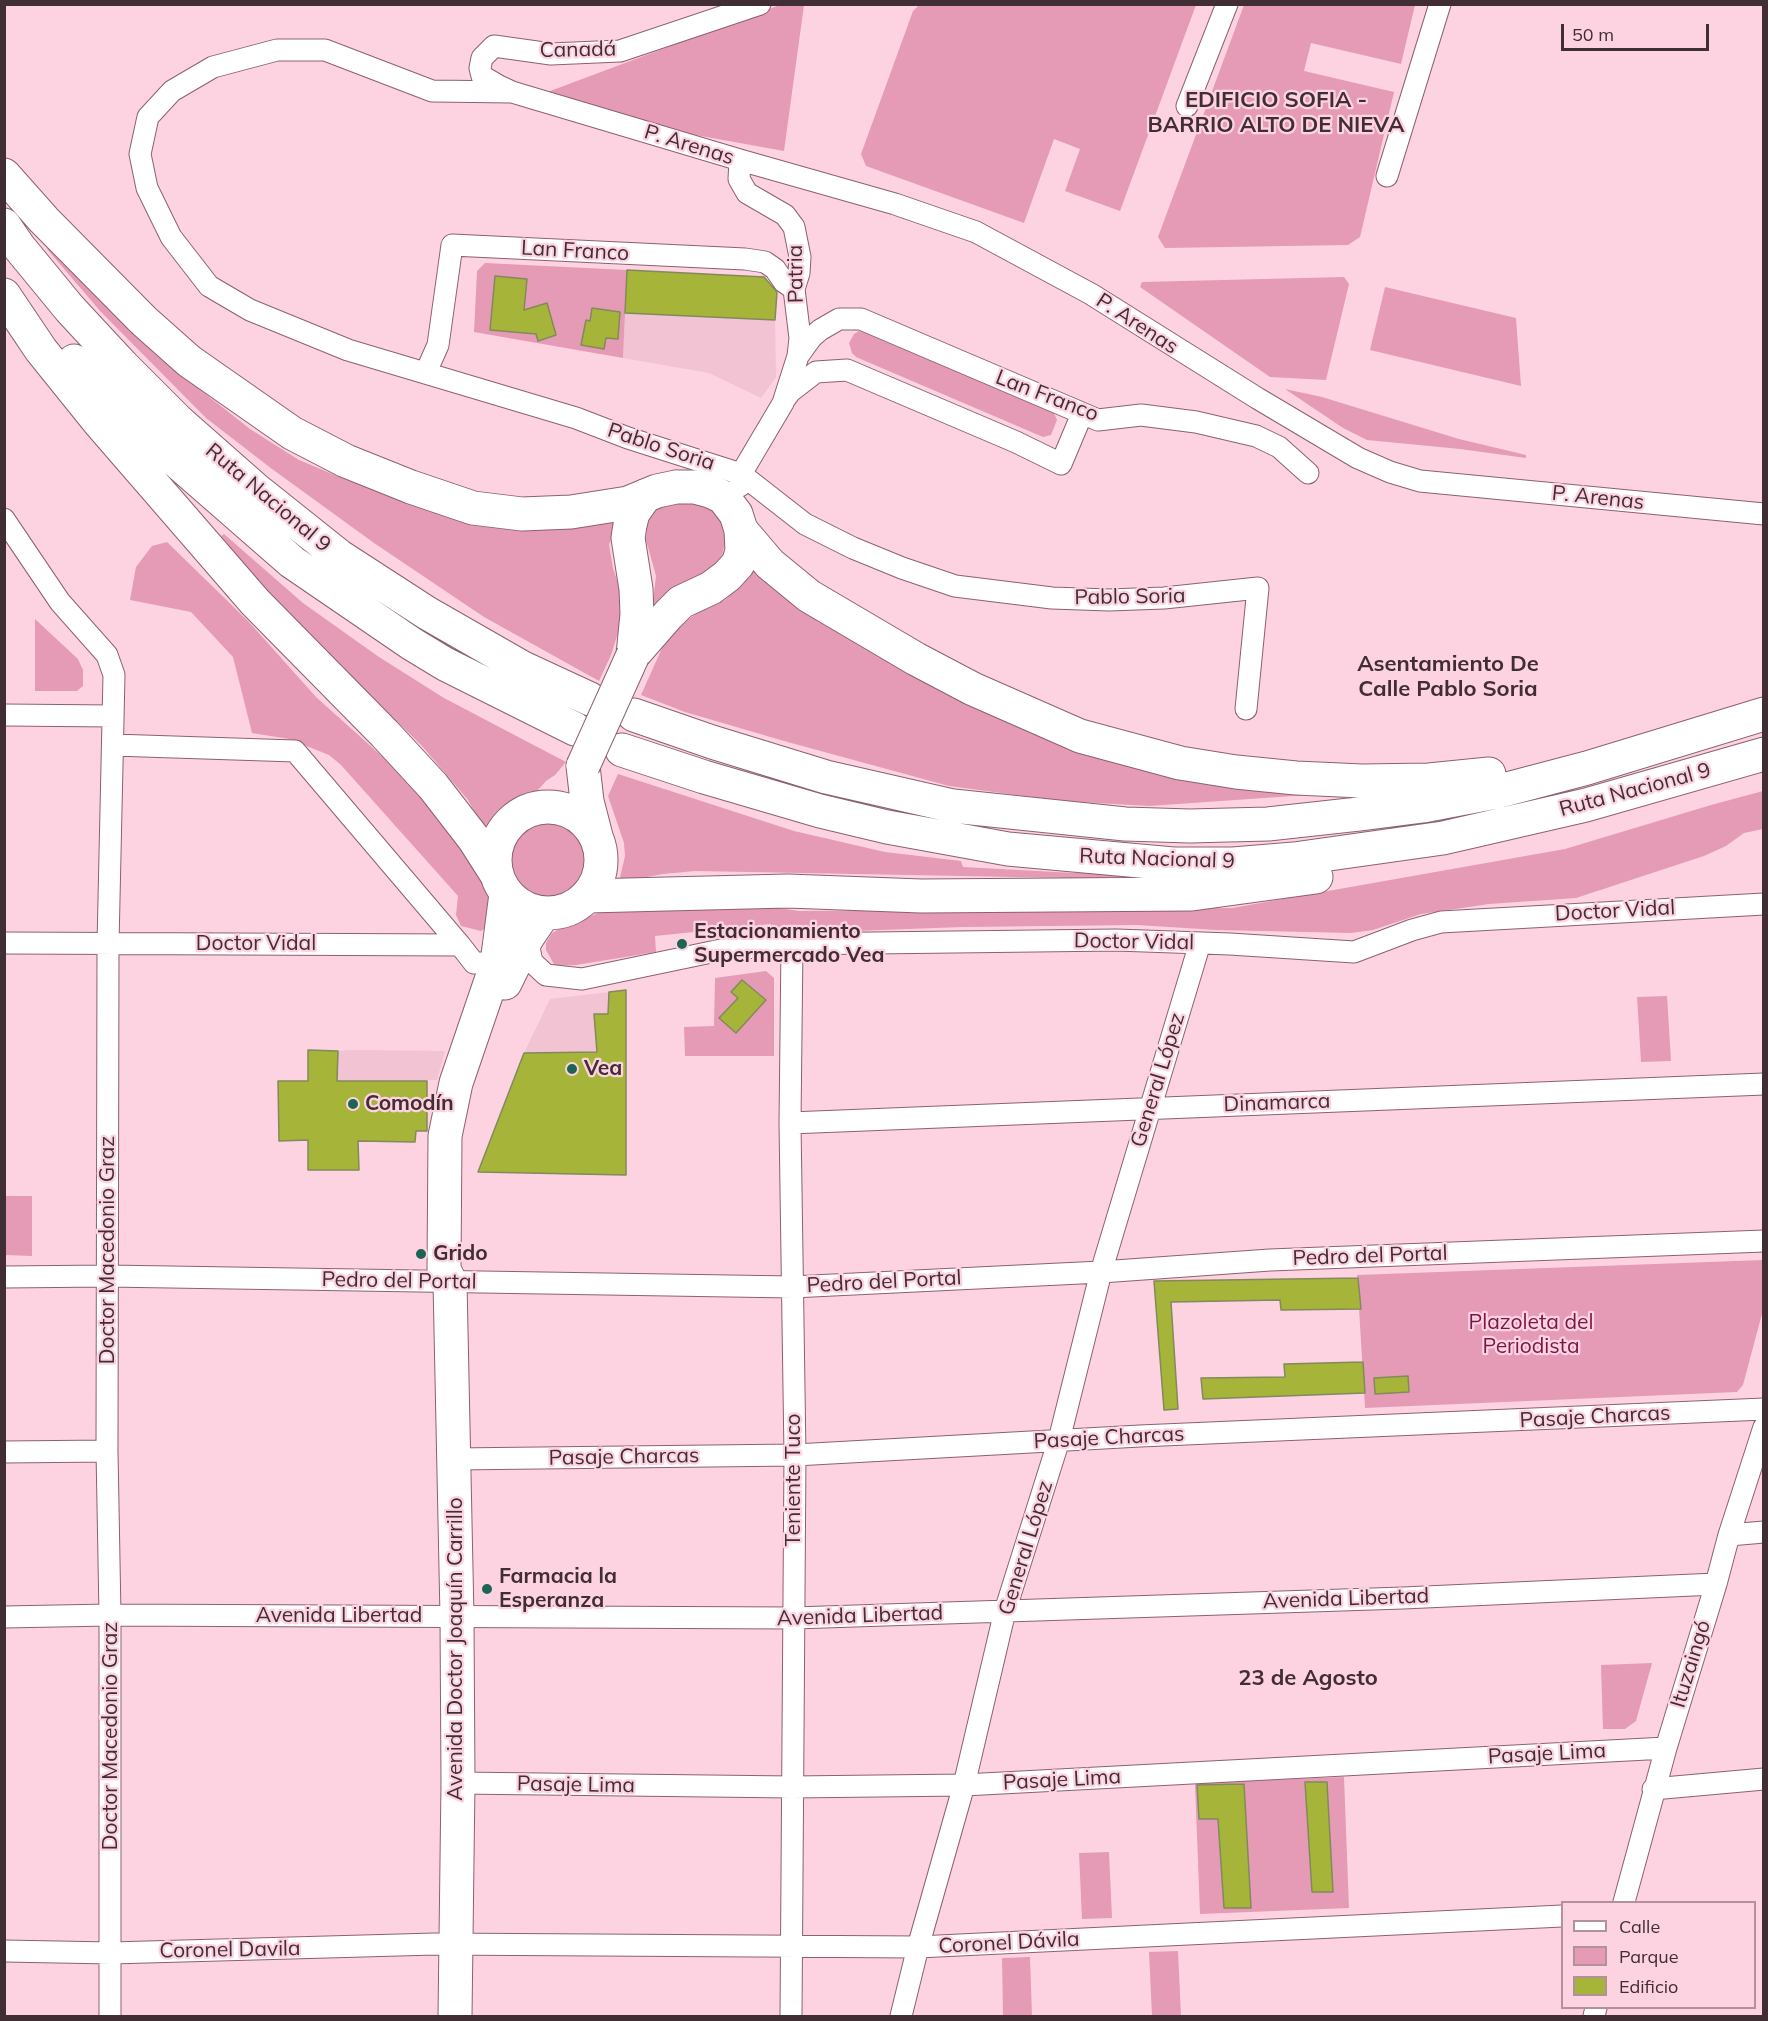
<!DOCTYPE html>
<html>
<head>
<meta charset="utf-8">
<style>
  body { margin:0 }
  #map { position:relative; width:1768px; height:2021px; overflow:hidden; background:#fdd3e1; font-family:Mulish,sans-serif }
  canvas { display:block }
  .frame { position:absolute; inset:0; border:6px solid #412d34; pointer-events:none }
  .legend { position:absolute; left:1561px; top:1901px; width:195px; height:108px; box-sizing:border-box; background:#fdd3e1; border:2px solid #b2919c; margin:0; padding:8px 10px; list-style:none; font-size:18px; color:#412d34 }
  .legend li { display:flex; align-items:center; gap:12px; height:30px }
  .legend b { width:30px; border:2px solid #b2919c }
  .scale { position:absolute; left:1561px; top:24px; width:148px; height:27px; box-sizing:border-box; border:3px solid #412d34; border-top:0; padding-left:8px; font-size:18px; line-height:21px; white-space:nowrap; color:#412d34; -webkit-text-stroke:4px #fdd3e1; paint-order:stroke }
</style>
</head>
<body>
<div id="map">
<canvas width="1768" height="2021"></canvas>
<div class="frame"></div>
<ul class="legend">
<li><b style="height:8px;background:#fff"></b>Calle</li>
<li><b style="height:16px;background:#e59bb6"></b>Parque</li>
<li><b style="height:16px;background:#a6b539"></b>Edificio</li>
</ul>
<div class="scale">50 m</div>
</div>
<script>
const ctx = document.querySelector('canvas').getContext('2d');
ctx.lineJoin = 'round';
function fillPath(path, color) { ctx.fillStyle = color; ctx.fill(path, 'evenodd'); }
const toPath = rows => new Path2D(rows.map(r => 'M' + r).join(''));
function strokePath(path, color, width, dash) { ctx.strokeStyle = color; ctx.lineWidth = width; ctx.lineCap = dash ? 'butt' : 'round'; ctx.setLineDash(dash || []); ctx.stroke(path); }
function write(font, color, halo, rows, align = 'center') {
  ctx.font = font + ' Mulish,sans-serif'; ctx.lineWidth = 4.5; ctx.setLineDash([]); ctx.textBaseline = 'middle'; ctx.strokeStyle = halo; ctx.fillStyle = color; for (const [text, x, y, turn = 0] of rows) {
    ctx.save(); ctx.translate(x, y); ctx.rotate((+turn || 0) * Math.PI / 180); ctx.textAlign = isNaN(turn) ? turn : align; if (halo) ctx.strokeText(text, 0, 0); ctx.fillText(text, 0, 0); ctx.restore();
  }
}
fillPath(toPath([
  [625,313,775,320,776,377,761,398,709,373,623,358],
  [609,992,608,1014,594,1015,597,1052,524,1053,550,999],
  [338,1051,351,1050,445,1051,437,1080,337,1081]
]), '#f2c3d2');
fillPath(toPath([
  [780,5,804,5,784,151,518,103],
  [919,5,1196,5,1120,211,1065,191,1080,149,1054,139,1024,223,866,166,861,154,913,11],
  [1244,5,1415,5,1401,64,1311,43,1304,71,1394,92,1360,237,1348,245,1165,248,1158,237],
  [48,245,120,320,160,358,250,429,299,460,349,481,375,488,618,521,609,545,613,568,626,608,611,655,599,681,484,617,374,543,272,469,206,418,101,312,47,249],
  [485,263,627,270,623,358,474,332,477,271],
  [1344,277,1349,284,1326,380,1270,377,1140,287,1142,282],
  [1385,287,1516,318,1521,386,1370,350],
  [859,331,863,332,1054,413,1057,420,1051,435,1043,437,856,357,852,353,849,343,854,334],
  [1285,389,1322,397,1459,439,1526,455,1526,458,1460,449,1367,440,1343,428],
  [684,495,715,510,723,526,725,543,721,560,709,571,675,587,651,619,656,576,646,540,647,522,655,508],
  [224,534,303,603,379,657,444,698,566,762,555,775,546,781,537,791,508,805,484,828,468,800,422,746,280,606,221,536],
  [167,542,248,621,316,697,424,794,482,871,486,888,493,902,489,926,481,931,461,926,456,915,458,896,341,765,329,755,289,739,252,733,233,657,191,612,130,600,136,567,152,546],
  [757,563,974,701,1336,793,1149,806,1061,801,949,786,784,741,685,712,641,695,662,648,681,624,702,610,725,600,744,582],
  [35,619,78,659,83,670,83,686,77,691,35,691],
  [618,774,794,831,885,852,961,861,963,867,1075,873,1146,873,1163,877,1135,879,1069,878,695,871,663,874,619,882,625,856,624,843,608,796],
  [1763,791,1763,829,1744,833,1726,846,1704,856,1576,898,1489,904,1421,914,1373,930,1351,933,1217,930,1137,925,963,927,772,934,771,924,655,936,656,952,576,965,555,966,546,950,546,943,552,933,565,926,606,910,765,906,799,911,1232,908,1565,849,1711,805],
  '511 859a39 39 0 1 1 78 0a39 39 0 1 1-78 0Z',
  [766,971,774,978,774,1056,685,1056,684,1027,714,1026,715,978],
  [1667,996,1671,1061,1641,1062,1637,997],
  [5,1196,32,1196,32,1256,5,1255],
  [1763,1260,1763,1310,1743,1385,1737,1392,1365,1408,1357,1275],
  [1652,1663,1636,1721,1625,1729,1603,1729,1601,1665],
  [1344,1777,1349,1908,1200,1914,1195,1783],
  [1109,1852,1112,1918,1082,1919,1079,1853],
  [1178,1951,1181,2016,1152,2016,1149,1952],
  [1030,1957,1032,2016,1003,2016,1002,1958]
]), '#e59bb6');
const building = toPath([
  [627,270,764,277,777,292,775,320,625,313,627,270],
  [495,276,527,279,524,310,547,303,556,335,538,341,536,334,490,330,495,276],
  [592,308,620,312,618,339,606,338,604,349,581,345,586,320,590,321,592,308],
  [742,980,766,1000,736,1033,719,1018,738,998,731,992,742,980],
  [626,990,626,1175,478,1172,524,1053,597,1052,594,1014,608,1014,609,992,626,990],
  [308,1050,338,1051,337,1081,427,1081,427,1131,416,1131,415,1142,358,1141,359,1170,308,1170,308,1140,279,1141,278,1081,308,1081,308,1050],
  [1358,1278,1361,1309,1281,1310,1280,1300,1171,1302,1178,1409,1164,1410,1154,1281,1358,1278],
  [1363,1362,1365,1393,1203,1399,1201,1378,1285,1377,1284,1364,1363,1362],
  [1408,1376,1409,1392,1375,1394,1374,1378,1408,1376],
  [1305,1782,1327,1782,1333,1892,1312,1892,1305,1782],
  [1244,1784,1251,1908,1224,1908,1218,1819,1199,1819,1197,1785,1244,1784]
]);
fillPath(building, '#a6b539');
strokePath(building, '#82895d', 1.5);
const minor = toPath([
  [760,4,620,51,551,54,494,46,482,58,480,68,482,76,499,86,512,92,740,160,895,204,976,232,1091,294,1257,398,1358,458,1390,472,1420,481,1764,514],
  [512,92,432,91,325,50,277,50,213,67,172,91,148,117,140,154,147,188,171,237,209,286,250,310,348,350,576,418,628,438,741,474,805,524,853,548,902,568,955,586,1052,598,1109,600,1164,598,1258,588,1246,709],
  [1187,106,1227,4],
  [1387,176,1440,4],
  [798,356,811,338,820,330,839,319,861,319,1098,420,1141,415,1196,422,1256,436,1279,447,1308,473],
  [426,372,438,345,452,245,745,259,765,262,775,269,784,282,794,289],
  [785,399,790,392,816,372,847,370,1016,442,1061,464,1082,414],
  [740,486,741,474,783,403,798,356,800,338,794,289,799,273,800,257,794,227,785,215,747,193,739,179,740,160],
  [4,519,60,602,107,655,114,675,108,944,107,1451,110,1615,110,2016],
  [4,715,113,716],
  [113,745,295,751,460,945],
  [527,938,532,962,546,975,582,979,721,950,792,944,1116,940,1230,944,1354,952,1412,930,1441,922,1764,904],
  [4,943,460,945,474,963,497,963],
  [790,1123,1764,1084],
  [4,1277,108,1276,792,1287,1101,1272,1270,1260,1764,1241],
  [4,1452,107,1451],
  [455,1459,795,1455,1140,1436,1764,1409],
  [1729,1535,1764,1532],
  [4,1617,110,1615,794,1618,1403,1598,1716,1584],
  [458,1783,792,1787,964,1785,1666,1748],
  [1653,1789,1764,1779],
  [1624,1902,1666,1748,1716,1584,1729,1535,1764,1427],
  [4,1951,111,1953,435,1944,918,1947,1562,1916],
  [791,2016,795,1455,790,1123,792,944],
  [901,2016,918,1947,964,1785,1005,1611,1059,1440,1101,1272,1200,943],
  [1594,2016,1596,2008]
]);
const primary = toPath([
  [676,487,695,487,710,491,723,497,736,514,741,530,742,551,738,564,727,576,711,588,681,602,668,615,633,655,637,614,636,589,628,538,630,525,633,513,645,496,657,491,676,487],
  [583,766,587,801,596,836],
  '495 860a53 53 0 1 1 106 0a53 53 0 1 1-106 0Z',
  [505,983,527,938,544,913],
  [455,2016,458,1783,457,1617,450,1282,444,1269,445,1136,456,1083,497,963,506,894]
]);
const motorway = toPath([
  [4,175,44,220,144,321,189,361,292,433,346,461,411,487,473,508,522,514,571,512,628,503,645,496],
  [4,225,19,247,70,309,122,365,179,422,255,489,339,556,427,613,523,668,590,699],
  [4,295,41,350,99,422,255,602,385,734,433,786,474,839,495,872],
  [74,361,174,459,292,562,412,644,445,664,575,729],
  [741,530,770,564,809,596,916,659,973,689,1080,736,1180,763,1236,772,1296,778,1362,781,1429,780,1489,774],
  [634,715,712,742,826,777,953,806,1125,824,1190,826,1268,824,1359,814,1423,806,1496,792,1587,768,1764,714],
  [622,750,704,777,820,811,887,827,1008,849,1173,864,1233,864,1294,859,1443,838,1586,805,1764,754],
  [587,896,788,891,921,896,1192,894,1316,877]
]);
strokePath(minor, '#8d6070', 23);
strokePath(primary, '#8d6070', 35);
strokePath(motorway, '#8d6070', 35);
strokePath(minor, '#fff', 21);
strokePath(primary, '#fff', 33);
strokePath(motorway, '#fff', 33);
const primaryBridge = toPath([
  [583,766,633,655]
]);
strokePath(primaryBridge, '#8d6070', 35, []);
strokePath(primaryBridge, '#fff', 33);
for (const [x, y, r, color] of [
  [682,944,6,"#1e6354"],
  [572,1069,6,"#1e6354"],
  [353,1104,6,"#1e6354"],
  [421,1254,6,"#1e6354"],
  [487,1589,6,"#1e6354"]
]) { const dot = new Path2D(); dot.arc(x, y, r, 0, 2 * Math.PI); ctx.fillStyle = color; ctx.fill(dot); strokePath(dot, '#fdd3e1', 2); }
write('21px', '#412d34', '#fdd3e1', [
  ["Canadá",578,50,-1],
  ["P. Arenas",689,145,17],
  ["Lan Franco",575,251,3],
  ["Patria",796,274,-91],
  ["P. Arenas",1137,324,33],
  ["Lan Franco",1047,396,21],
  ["Pablo Soria",661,447,18],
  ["Ruta Nacional 9",268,498,40],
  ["P. Arenas",1598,498,6],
  ["Pablo Soria",1130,597,-1],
  ["Ruta Nacional 9",1635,790,-15],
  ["Ruta Nacional 9",1157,859,2],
  ["Doctor Vidal",1615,911,-3],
  ["Doctor Vidal",1134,942,1],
  ["Doctor Vidal",256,944],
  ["General López",1158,1080,-73],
  ["Dinamarca",1277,1103,-2],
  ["Doctor Macedonio Graz",108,1250,-90],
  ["Pedro del Portal",1370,1256,-2],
  ["Pedro del Portal",399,1281,1],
  ["Pedro del Portal",884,1282,-3],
  ["Pasaje Charcas",1595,1417,-3],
  ["Pasaje Charcas",1109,1438,-3],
  ["Pasaje Charcas",624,1457,-1],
  ["Teniente Tuco",794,1480,-90],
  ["General López",1026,1548,-73],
  ["Avenida Libertad",1346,1599,-2],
  ["Avenida Libertad",339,1616],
  ["Avenida Libertad",860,1616,-2],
  ["Avenida Doctor Joaquín Carrillo",456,1649,-90],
  ["Ituzaingó",1691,1664,-73],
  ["Doctor Macedonio Graz",111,1736,-90],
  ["Pasaje Lima",1547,1754,-3],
  ["Pasaje Lima",1062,1780,-3],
  ["Pasaje Lima",576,1785,1],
  ["Coronel Dávila",1009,1943,-3],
  ["Coronel Davila",230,1950,-1]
]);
write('bold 21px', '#412d34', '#fdd3e1', [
  ["Estacionamiento",694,932],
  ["Supermercado Vea",694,956],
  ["Vea",584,1069],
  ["Comodín",365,1104],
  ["Grido",433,1254],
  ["Farmacia la",499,1577],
  ["Esperanza",499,1601]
], 'left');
write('21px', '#791547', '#fdd3e1', [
  ["Plazoleta del",1531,1323],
  ["Periodista",1531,1347]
]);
write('bold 22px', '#412d34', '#fdd3e1', [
  ["EDIFICIO SOFIA -",1276,100],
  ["BARRIO ALTO DE NIEVA",1276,125],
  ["Asentamiento De",1448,664],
  ["Calle Pablo Soria",1448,689],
  ["23 de Agosto",1308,1678]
]);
</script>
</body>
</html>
